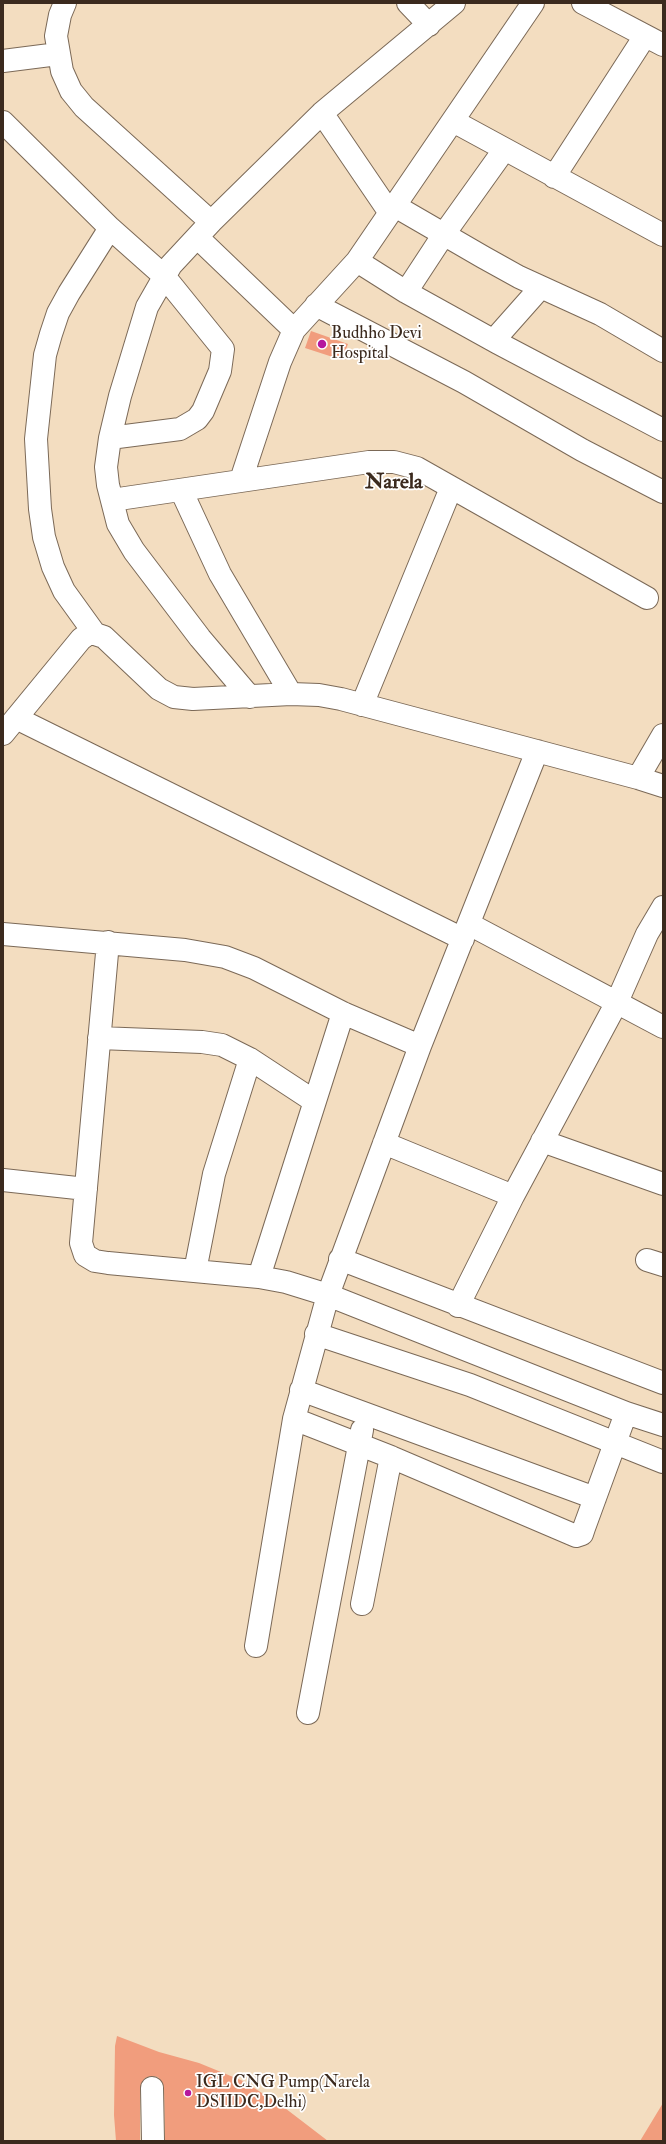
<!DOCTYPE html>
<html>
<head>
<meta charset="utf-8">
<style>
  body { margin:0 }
  #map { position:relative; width:666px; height:2144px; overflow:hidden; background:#f3ddc0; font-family:"IM FELL Double Pica",serif }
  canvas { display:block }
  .frame { position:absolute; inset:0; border:4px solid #3b2a1e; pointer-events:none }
</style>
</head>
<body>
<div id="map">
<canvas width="666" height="2144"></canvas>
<div class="frame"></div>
</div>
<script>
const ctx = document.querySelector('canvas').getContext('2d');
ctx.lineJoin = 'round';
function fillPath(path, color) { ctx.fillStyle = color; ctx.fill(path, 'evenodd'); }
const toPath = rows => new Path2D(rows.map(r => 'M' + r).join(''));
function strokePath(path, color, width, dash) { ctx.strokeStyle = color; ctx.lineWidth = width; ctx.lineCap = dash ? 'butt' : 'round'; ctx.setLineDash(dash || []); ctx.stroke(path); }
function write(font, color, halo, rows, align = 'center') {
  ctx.font = font + ' "IM FELL Double Pica",serif'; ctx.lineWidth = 3.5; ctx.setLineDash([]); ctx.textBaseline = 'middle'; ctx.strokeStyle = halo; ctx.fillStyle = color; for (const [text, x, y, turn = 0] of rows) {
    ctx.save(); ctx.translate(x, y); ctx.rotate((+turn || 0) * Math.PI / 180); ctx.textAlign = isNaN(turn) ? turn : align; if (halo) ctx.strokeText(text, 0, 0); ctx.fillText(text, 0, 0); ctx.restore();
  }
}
fillPath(toPath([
  [311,331,348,344,342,360,305,348],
  [117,2036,159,2052,199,2063,243,2081,281,2105,328,2141,165,2141,164,2087,158,2077,152,2076,145,2078,140,2088,140,2141,116,2141,114,2115,115,2046],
  [663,2103,663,2141,640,2141]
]), '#f19d7d');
const minor = toPath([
  [65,3,60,15,56,36,62,71,71,91,84,107,211,222],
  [408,3,429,25],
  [583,3,663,45],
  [3,61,58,54],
  [322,113,390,213],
  [453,121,663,235],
  [3,122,110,228,164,276,223,349,220,371,203,411,197,419,180,429,110,438],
  [554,177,645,36],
  [395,206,483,257,519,277,600,314,663,351],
  [198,238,294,330],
  [357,261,406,292,498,343,663,430],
  [406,292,444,234,504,150],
  [316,305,464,382,582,450,663,492],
  [494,340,541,287],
  [241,480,280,362,294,330,357,261,533,3],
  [181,490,220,574,291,694],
  [112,500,369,462,394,462,417,468,647,598],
  [95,634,64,591,53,567,44,537,40,509,36,439,45,355,51,334,58,313,69,293,110,228],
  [250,697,200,638,134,551,118,524,108,485,106,467,110,438,120,396,147,307,171,265,211,222,322,113,454,3],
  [362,705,451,488],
  [16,718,463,939],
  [3,734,81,639,88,634,95,634,104,637,159,689,174,697,193,699,291,694,319,695,341,699,638,778,663,786],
  [638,778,663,735],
  [469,924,663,1027],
  [3,934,185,950,225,957,254,968,343,1013,420,1046],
  [108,942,81,1243,85,1255,95,1261,108,1263,259,1277,286,1282,328,1295,626,1413,663,1425],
  [99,1038,202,1042,222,1045,250,1059,314,1101],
  [542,1141,663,1184],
  [384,1143,513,1196],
  [3,1180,86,1189],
  [340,1259,663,1383],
  [647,1260,663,1265],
  [195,1271,214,1174,250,1059],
  [259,1277,343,1013],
  [458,1306,513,1196,617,1002,647,934,663,907],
  [316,1334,470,1385,663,1462],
  [301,1390,595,1498],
  [294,1419,391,1457,576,1536,582,1534,584,1528,626,1413],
  [362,1604,391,1457],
  [256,1646,294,1419,328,1295,420,1046,537,751],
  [308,1713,362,1430],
  [152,2088,153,2141]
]);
strokePath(minor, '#7b6957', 24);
strokePath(minor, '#fff', 22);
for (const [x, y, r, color] of [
  [322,344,5,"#b5179e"],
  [188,2093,4,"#b5179e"]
]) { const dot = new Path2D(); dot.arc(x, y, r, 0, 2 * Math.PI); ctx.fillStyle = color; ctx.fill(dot); strokePath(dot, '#fff', 1.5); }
write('17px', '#3b2a1e', '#fff', [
  ["Budhho Devi",331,334],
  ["Hospital",331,354],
  ["IGL CNG Pump(Narela",196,2083],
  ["DSIIDC,Delhi)",196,2103]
], 'left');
write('bold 21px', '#3b2a1e', '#fff', [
  ["Narela",394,483]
]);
</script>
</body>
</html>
